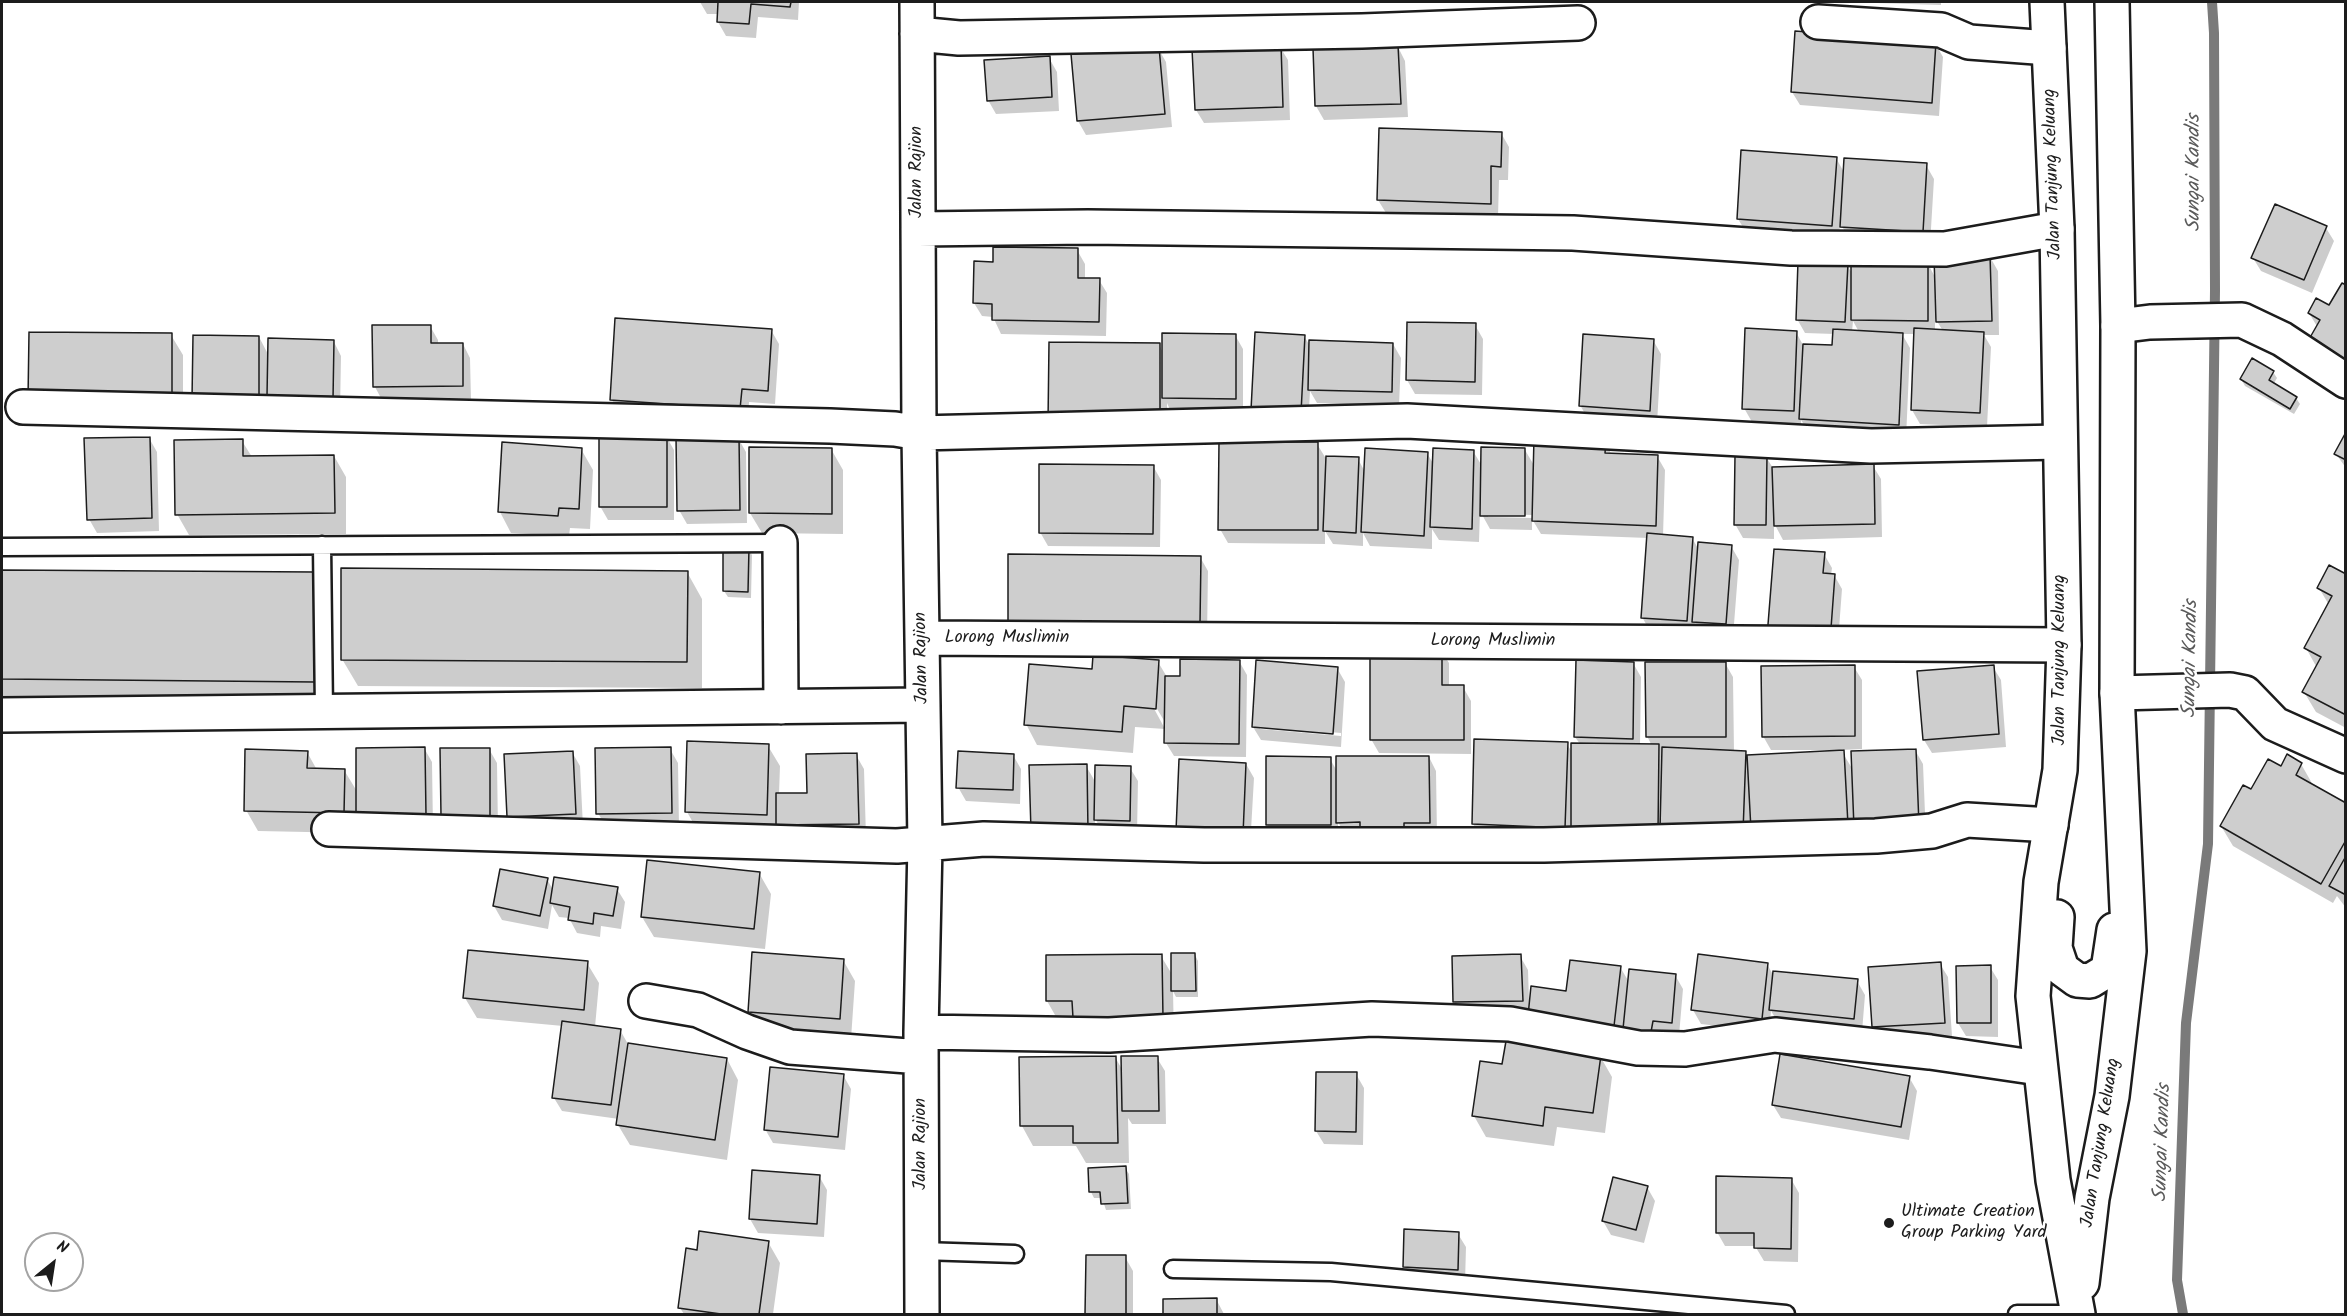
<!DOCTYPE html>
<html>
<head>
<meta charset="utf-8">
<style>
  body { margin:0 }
  #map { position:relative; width:2347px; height:1316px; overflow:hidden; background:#fff; font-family:Kalam,sans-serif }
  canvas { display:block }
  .frame { position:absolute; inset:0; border:3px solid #1c1c1c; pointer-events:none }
  .north { position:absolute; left:24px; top:1232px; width:60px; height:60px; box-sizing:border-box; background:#fff; border:2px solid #a4a4a4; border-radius:50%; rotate:30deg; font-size:16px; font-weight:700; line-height:24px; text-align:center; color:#1c1c1c }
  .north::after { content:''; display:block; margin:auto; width:21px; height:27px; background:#1c1c1c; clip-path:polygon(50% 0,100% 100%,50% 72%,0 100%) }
</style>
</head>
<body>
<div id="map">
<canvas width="2347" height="1316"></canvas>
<div class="frame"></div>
<div class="north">N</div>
</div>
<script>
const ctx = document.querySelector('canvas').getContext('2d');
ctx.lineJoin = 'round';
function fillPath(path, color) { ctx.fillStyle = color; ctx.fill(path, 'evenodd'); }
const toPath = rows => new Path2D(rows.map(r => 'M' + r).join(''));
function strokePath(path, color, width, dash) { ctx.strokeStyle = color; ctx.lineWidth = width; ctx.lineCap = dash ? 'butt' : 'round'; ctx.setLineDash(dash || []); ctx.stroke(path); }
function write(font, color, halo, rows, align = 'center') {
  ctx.font = font + ' Kalam,sans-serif'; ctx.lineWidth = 5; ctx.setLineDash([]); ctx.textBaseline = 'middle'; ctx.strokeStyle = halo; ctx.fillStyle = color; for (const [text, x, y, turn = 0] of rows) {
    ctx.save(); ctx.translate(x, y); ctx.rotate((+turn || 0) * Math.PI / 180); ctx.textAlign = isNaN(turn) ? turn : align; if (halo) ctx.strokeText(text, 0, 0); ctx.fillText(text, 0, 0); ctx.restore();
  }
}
fillPath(toPath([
  [700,2,799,2,798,20,758,17,756,38,726,36,718,22,719,14,707,14],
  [1843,2,1941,2,1941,5],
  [1935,43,1943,57,1939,116,1800,105,1792,92],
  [1280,47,1288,60,1290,120,1204,123,1196,110],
  [1398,47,1405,61,1408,117,1324,120,1316,106],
  [1158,48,1166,62,1172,127,1086,135,1078,121],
  [1049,58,1057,72,1059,111,996,114,988,100],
  [1501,133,1509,147,1508,180,1499,180,1498,217,1386,213,1378,200],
  [1836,158,1845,174,1926,165,1934,179,1930,245,1850,240,1840,223,1839,240,1746,232,1738,219],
  [2326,228,2334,241,2312,293,2261,271,2253,258],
  [1077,250,1085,264,1085,280,1099,280,1107,293,1106,336,1001,334,993,317,982,316,974,303,994,263],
  [1990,257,1998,271,1999,335,1984,335,1991,347,1987,427,1920,424,1912,410,1915,334,1902,334,1910,348,1906,439,1809,432,1801,420,1801,424,1752,422,1744,408,1796,332,1803,345,1833,347,1834,334,1805,333,1797,319,1847,265,1853,275,1927,262,1936,279],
  [1935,318,1943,331,1935,331],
  [1853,321,1859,332,1852,332],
  [2329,307,2318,328,2309,313],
  [1475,325,1483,339,1482,395,1415,394,1407,380],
  [430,326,438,340,438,345,463,344,470,358,471,400,382,400,375,387],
  [771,330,779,344,775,404,749,402,748,423,619,413,612,400],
  [30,333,171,335,183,355,183,420],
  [1235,335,1243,349,1243,412,1171,412,1167,403,1167,437,1051,343,1159,344,1163,353],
  [1304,336,1310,346,1393,344,1401,358,1399,406,1317,403,1310,391,1308,426,1260,423],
  [259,337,269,356,334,342,341,356,340,412,276,409,266,393,266,413,201,412],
  [1653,340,1661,354,1657,424,1588,419,1580,405],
  [2273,372,2277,378,2273,385,2296,398,2300,404,2294,414,2245,386,2241,379],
  [666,436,674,450,674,520,608,520,600,506],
  [2346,436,2346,468,2336,454],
  [149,438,157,452,159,531,97,533,89,519],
  [738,438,746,452,747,523,687,524,679,510],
  [242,441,252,457,334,456,346,477,346,534,189,535,177,514],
  [1605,442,1612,455,1657,456,1665,470,1663,536,1692,538,1699,550,1731,546,1739,560,1733,637,1702,635,1695,623,1694,634,1650,631,1642,617,1648,538,1541,534,1532,519,1532,530,1490,529,1480,511,1479,542,1439,540,1432,529,1432,549,1370,546,1363,533,1363,546,1333,544,1325,531,1325,544,1228,543,1220,529,1317,444,1325,457,1358,459,1365,472,1427,453,1434,465,1473,451,1482,466,1525,450,1535,467],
  [1488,514,1533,515,1533,518,1488,517],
  [504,443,581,449,593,470,590,529,570,528,569,536,511,533,500,512],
  [831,449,843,470,843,534,762,533,750,513],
  [1766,457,1773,468,1873,466,1881,479,1882,537,1783,540,1774,523,1774,539,1743,538,1735,524],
  [1153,466,1161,480,1160,547,1048,546,1040,532],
  [748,549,752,555,751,598,728,597,724,591],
  [1824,554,1832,568,1831,575,1834,575,1842,589,1837,656,1776,651],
  [1200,557,1208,571,1207,637,1017,635,1009,621],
  [2,571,314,574,329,709,2,706],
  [687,572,702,599,702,688,358,686,342,659],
  [2346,576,2346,728,2316,712,2304,692,2317,668,2306,648,2329,605,2319,588],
  [1441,650,1449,663,1449,687,1463,687,1471,701,1471,754,1379,753,1371,739],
  [1239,661,1247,675,1246,757,1174,756,1166,743,1166,724,1153,702,1151,703,1165,729,1135,727,1133,753,1037,745,1026,724,1093,671,1158,662,1167,677,1182,677],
  [1633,663,1641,677,1640,745,1652,746,1647,736,1725,663,1733,677,1734,752,1745,752,1748,757,1838,752,1838,750,1771,750,1763,736,1854,667,1862,680,1862,749,1841,750,1853,770,1915,750,1923,764,1926,838,1481,838,1473,824,1567,744,1573,754,1580,744,1575,737],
  [1993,667,2001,680,2006,747,1932,753,1924,740],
  [1337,668,1345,682,1341,747,1261,740,1253,727],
  [1260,726,1341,733,1341,736,1260,729],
  [768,746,780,766,779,794,808,794,856,755,864,769,866,837,786,839,778,826,778,836,699,833,687,812],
  [424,748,432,762,433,829,366,830,356,812,355,833,258,831,246,810,307,752,317,770,344,770,358,793],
  [489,749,497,763,498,829,443,816],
  [670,749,678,763,679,827,606,827,598,813],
  [572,752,580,766,583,827,516,830,508,816],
  [1013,755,1021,769,1020,804,966,801,958,787],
  [1429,757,1436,771,1437,836,1346,836,1338,822,1338,839,1275,838,1267,824,1330,759,1337,771],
  [1246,764,1254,778,1250,848,1185,845],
  [2301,764,2313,785,2346,805,2346,908,2337,896,2333,903,2233,846,2221,826,2251,791,2281,768],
  [1086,766,1096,783,1130,768,1138,781,1137,834,1103,834,1095,818,1095,844,1040,845],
  [759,873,771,894,765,949,654,937,642,917],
  [547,879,553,890,617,889,625,902,621,929,601,926,600,937,577,933,569,918,559,917,552,905,548,929,502,920,494,906],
  [1195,955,1198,961,1198,997,1176,997,1173,991,1174,1038,1059,1022,1047,1001,1161,956,1173,976],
  [1520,956,1528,970,1529,1001,1568,993,1620,967,1629,982,1675,975,1683,989,1679,1036,1632,1042,1623,1026,1621,1040,1462,1015,1454,1001],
  [843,960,855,981,851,1039,762,1032,750,1012],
  [587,963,599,983,595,1027,620,1030,628,1044,727,1059,738,1080,727,1160,630,1145,618,1125,619,1119,562,1111,554,1098,563,1026,477,1018,465,998],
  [1767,964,1772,973,1857,981,1865,995,1862,1032,1779,1024,1771,1011,1769,1032,1701,1024,1693,1010],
  [1940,964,1948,977,1952,1036,1882,1040,1874,1027],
  [1990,967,1998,980,1998,1037,1966,1036,1958,1023],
  [1600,1056,1612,1077,1605,1133,1557,1127,1554,1146,1486,1137,1474,1116,1504,1066],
  [1115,1057,1123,1071,1157,1058,1165,1071,1166,1124,1132,1124,1128,1118,1129,1163,1086,1163,1076,1146,1033,1146,1022,1126],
  [1356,1074,1364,1088,1363,1145,1324,1144,1316,1131],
  [843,1075,851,1089,845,1150,773,1143,765,1129],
  [1909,1077,1917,1091,1909,1140,1781,1118,1773,1105],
  [1125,1168,1129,1174,1131,1209,1106,1210,1102,1198,1094,1198,1091,1192,1090,1169],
  [819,1176,827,1190,824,1237,758,1233,750,1219],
  [1791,1179,1799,1193,1798,1262,1764,1261,1755,1246,1725,1246,1717,1232],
  [1647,1187,1655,1201,1644,1243,1611,1235,1603,1221],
  [1458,1234,1466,1247,1465,1283,1412,1280,1404,1266],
  [768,1242,780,1263,773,1314,684,1314,680,1308,698,1252],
  [1088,1257,1125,1257,1133,1271,1133,1314,1087,1314],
  [1216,1299,1224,1314,1165,1314,1164,1300]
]), '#0003');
strokePath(toPath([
  [2183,1314,2177,1280,2186,1023,2208,844,2215,290,2214,33,2212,2]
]), '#7a7a7a', 10);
const building = toPath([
  [715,2,791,2,790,7,751,4,749,24,717,22,718,2,715,2],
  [1795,31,1936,42,1932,103,1791,92,1795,31],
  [1281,45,1283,107,1195,110,1192,49,1281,45],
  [1398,45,1401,104,1315,106,1313,48,1398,45],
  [1159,47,1165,114,1077,121,1071,54,1159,47],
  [1050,56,1052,97,987,101,984,60,1050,56],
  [1379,128,1502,132,1501,167,1491,166,1491,204,1377,200,1379,128],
  [1741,150,1837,157,1832,226,1737,219,1741,150],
  [1844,158,1927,163,1923,232,1840,227,1844,158],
  [2275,204,2327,226,2304,280,2251,258,2275,204],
  [993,247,1078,248,1078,278,1100,278,1099,322,992,320,992,304,973,303,974,261,993,262,993,247],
  [1990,255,1992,321,1936,322,1934,256,1990,255],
  [1798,261,1848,263,1845,322,1796,320,1798,261],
  [1851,261,1928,261,1928,321,1851,320,1851,261],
  [2342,283,2346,285,2346,363,2308,341,2320,320,2308,313,2316,298,2329,305,2342,283],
  [615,318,772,329,768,391,742,389,740,409,610,400,615,318],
  [1407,322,1476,323,1475,382,1406,380,1407,322],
  [372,325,431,325,431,343,463,343,463,386,373,387,372,325],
  [1745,328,1797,331,1794,411,1742,409,1745,328],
  [1914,328,1984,332,1980,413,1911,410,1914,328],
  [1833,329,1903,333,1899,425,1799,419,1803,344,1832,345,1833,329],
  [29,332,172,333,172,400,28,399,29,332],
  [1255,332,1305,335,1301,413,1251,410,1255,332],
  [1162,333,1236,334,1236,399,1162,398,1162,333],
  [1583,334,1654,339,1650,411,1579,406,1583,334],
  [193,335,259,336,259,400,192,399,193,335],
  [268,338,334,340,333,399,267,396,268,338],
  [1309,340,1393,343,1392,392,1308,390,1309,340],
  [1049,342,1160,343,1160,423,1048,422,1049,342],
  [2252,358,2274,371,2269,380,2297,397,2290,409,2240,379,2252,358],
  [2346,432,2346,460,2334,454,2346,432],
  [599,434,667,435,667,507,599,507,599,434],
  [150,437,152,518,87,520,84,438,150,437],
  [676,437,739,437,740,510,677,511,676,437],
  [1534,437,1606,440,1605,453,1658,455,1656,526,1532,521,1534,437],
  [243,439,243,456,334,455,335,513,175,515,174,440,243,439],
  [502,442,582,448,579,509,559,508,558,516,498,512,502,442],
  [1219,442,1318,442,1318,530,1218,530,1219,442],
  [749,447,832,448,832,514,749,513,749,447],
  [1481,447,1525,448,1525,516,1480,516,1481,447],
  [1365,448,1428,452,1424,536,1361,532,1365,448],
  [1433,448,1474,450,1472,529,1430,527,1433,448],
  [1735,455,1767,456,1766,525,1734,525,1735,455],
  [1326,456,1359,457,1356,533,1323,531,1326,456],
  [1039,464,1154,465,1153,534,1039,533,1039,464],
  [1874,464,1875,524,1774,526,1772,467,1874,464],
  [1647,533,1693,537,1687,621,1641,618,1647,533],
  [1698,542,1732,545,1726,624,1692,622,1698,542],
  [723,546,749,547,748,592,723,591,723,546],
  [1774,549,1825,552,1823,573,1835,574,1830,642,1767,637,1774,549],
  [1008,554,1201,556,1200,623,1008,622,1008,554],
  [2329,565,2346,574,2346,715,2302,692,2321,657,2304,648,2332,596,2317,588,2329,565],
  [341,568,688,571,687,662,341,660,341,568],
  [2,570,315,572,315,682,2,679,2,570],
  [1370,648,1442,648,1442,685,1464,685,1464,740,1370,740,1370,648],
  [1093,655,1159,660,1156,709,1124,706,1122,732,1024,725,1029,664,1092,669,1093,655],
  [1180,659,1240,660,1239,744,1164,743,1165,676,1180,676,1180,659],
  [1256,660,1338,667,1333,734,1252,727,1256,660],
  [1576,660,1634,662,1633,739,1574,737,1576,660],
  [1645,662,1726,662,1726,737,1646,737,1645,662],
  [1855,665,1855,736,1762,737,1761,666,1855,665],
  [1994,665,1999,734,1923,740,1917,671,1994,665],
  [1474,739,1568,742,1565,828,1472,824,1474,739],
  [687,741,769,744,767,815,685,812,687,741],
  [1571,743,1659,744,1658,832,1571,831,1571,743],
  [425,747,426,815,356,816,356,748,425,747],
  [671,747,672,813,596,814,595,748,671,747],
  [1662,747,1746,751,1743,832,1660,829,1662,747],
  [440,748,490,748,490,816,441,816,440,748],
  [245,749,308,751,307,768,345,769,344,813,244,811,245,749],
  [1916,749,1919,825,1854,828,1851,751,1916,749],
  [1844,750,1848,825,1751,830,1747,755,1844,750],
  [573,751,576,814,507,817,504,754,573,751],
  [958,751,1014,754,1013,790,956,788,958,751],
  [857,753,859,824,776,825,776,793,807,793,806,754,857,753],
  [2287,754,2302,763,2296,775,2346,803,2346,840,2321,884,2220,826,2243,785,2251,789,2268,759,2281,766,2287,754],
  [1266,756,1331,757,1331,825,1266,825,1266,756],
  [1336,756,1429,756,1430,823,1404,823,1404,835,1360,835,1360,822,1336,823,1336,756],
  [1179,759,1246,763,1243,835,1176,831,1179,759],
  [1087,764,1088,831,1031,831,1029,765,1087,764],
  [1095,765,1131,766,1130,821,1094,820,1095,765],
  [2346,856,2346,895,2329,886,2346,856],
  [647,860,760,872,754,929,641,917,647,860],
  [500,869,548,878,540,916,493,906,500,869],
  [554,877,618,887,613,916,594,913,593,924,568,920,570,907,550,903,554,877],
  [468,950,588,961,584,1010,463,998,468,950],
  [752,952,844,959,840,1019,748,1012,752,952],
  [1171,953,1195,953,1196,991,1171,991,1171,953],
  [1162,954,1163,1018,1073,1018,1072,1001,1046,1001,1046,955,1162,954],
  [1521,954,1523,1001,1453,1002,1452,956,1521,954],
  [1698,954,1768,963,1762,1019,1691,1010,1698,954],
  [1570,960,1621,966,1614,1026,1528,1016,1531,986,1566,991,1570,960],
  [1941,962,1945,1023,1872,1027,1868,967,1941,962],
  [1991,965,1991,1023,1957,1023,1956,966,1991,965],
  [1629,969,1676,974,1672,1023,1653,1021,1651,1032,1623,1029,1629,969],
  [1773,971,1858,979,1854,1019,1769,1010,1773,971],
  [562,1021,621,1029,611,1105,552,1098,562,1021],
  [1506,1041,1601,1055,1593,1113,1545,1107,1543,1126,1472,1116,1480,1061,1502,1064,1506,1041],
  [628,1043,727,1058,715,1140,616,1125,628,1043],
  [1780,1054,1910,1076,1901,1127,1772,1105,1780,1054],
  [1116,1056,1118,1143,1073,1143,1073,1126,1020,1126,1019,1057,1116,1056],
  [1121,1056,1158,1056,1159,1111,1122,1111,1121,1056],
  [770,1067,844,1074,838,1137,764,1130,770,1067],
  [1316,1072,1357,1072,1356,1132,1315,1131,1316,1072],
  [1126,1166,1128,1203,1101,1204,1100,1192,1089,1192,1088,1168,1126,1166],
  [752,1170,820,1175,817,1224,749,1219,752,1170],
  [1716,1176,1792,1178,1791,1249,1754,1248,1754,1233,1716,1233,1716,1176],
  [1613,1177,1648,1186,1636,1230,1602,1221,1613,1177],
  [1404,1229,1459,1232,1458,1270,1403,1267,1404,1229],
  [699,1231,769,1241,759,1314,721,1314,678,1308,686,1248,697,1250,699,1231],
  [1086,1255,1126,1255,1126,1314,1085,1314,1086,1255],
  [1217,1298,1217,1314,1163,1314,1163,1299,1217,1298]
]);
fillPath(building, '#cecece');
strokePath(building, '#1c1c1c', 1.5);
const lane = toPath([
  [322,545,324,712],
  [2,547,780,543],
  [922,1251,1015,1254],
  [1173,1269,1331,1272,1786,1314],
  [2017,1314,2078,1314]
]);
const street = toPath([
  [917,2,919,433,925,844,921,1032,922,1314],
  [1818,22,1941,30,1969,42,2049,48],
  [917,34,959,38,1362,31,1578,23],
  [918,229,1088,227,1573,233,1791,248,1945,249,2057,229],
  [2118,326,2150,322,2242,320,2282,339,2346,381],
  [23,407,830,426,895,429,919,433,1407,421,1871,446,2059,442],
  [780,543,781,707],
  [923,638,2064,645],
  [2117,693,2230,690,2245,693,2275,724,2346,756],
  [2,715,923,705],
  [329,829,897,846,984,839,1204,845,1544,845,1876,836,1932,831,1967,820,2051,825],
  [646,1001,698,1010,747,1032,790,1047,921,1057],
  [921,1032,1109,1035,1372,1019,1510,1024,1638,1048,1685,1049,1775,1035,1930,1052,2039,1068]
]);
const secondary = toPath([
  [2047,2,2057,229,2064,645,2060,770,2041,882,2033,996,2053,1180,2078,1314],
  [2057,917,2055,948,2062,969,2077,980,2090,981,2108,970,2114,930],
  [2082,1283,2092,1198,2112,1096,2129,951,2117,693,2118,326,2112,2]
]);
strokePath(lane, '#1c1c1c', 21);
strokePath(street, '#1c1c1c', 38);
strokePath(secondary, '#1c1c1c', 38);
strokePath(lane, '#fff', 16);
strokePath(street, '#fff', 33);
strokePath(secondary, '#fff', 33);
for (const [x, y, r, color] of [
  [1889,1223,6,"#1c1c1c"]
]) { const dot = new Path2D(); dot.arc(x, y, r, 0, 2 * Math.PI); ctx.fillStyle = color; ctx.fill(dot); strokePath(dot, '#fff', 2); }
write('18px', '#1c1c1c', '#fff', [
  ["Jalan Rajion",918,172,-90],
  ["Jalan Tanjung Keluang",2054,174,-92],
  ["Lorong Muslimin",1007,639],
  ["Lorong Muslimin",1493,642],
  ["Jalan Rajion",923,658,-91],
  ["Jalan Tanjung Keluang",2061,660,-90],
  ["Jalan Tanjung Keluang",2102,1143,-81],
  ["Jalan Rajion",922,1144,-90]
]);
write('18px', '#1c1c1c', '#fff', [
  ["Ultimate Creation",1901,1213],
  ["Group Parking Yard",1901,1234]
], 'left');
write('italic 20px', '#5a5a5a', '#fff', [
  ["Sungai Kandis",2196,173,-90],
  ["Sungai Kandis",2192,659,-89],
  ["Sungai Kandis",2164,1143,-88]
]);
</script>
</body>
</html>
